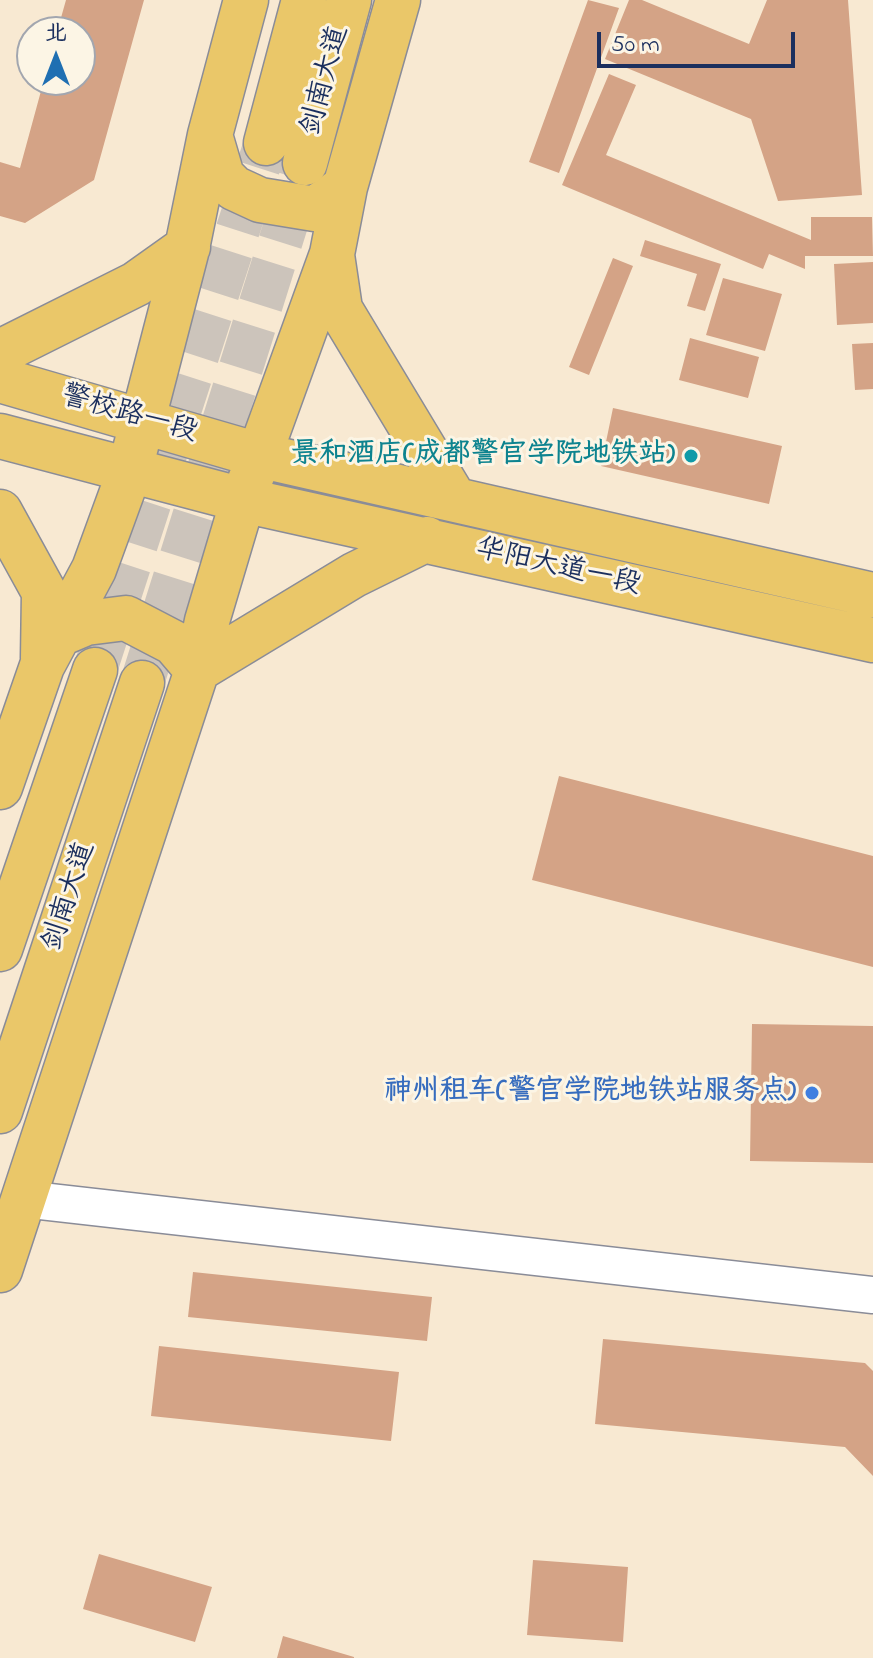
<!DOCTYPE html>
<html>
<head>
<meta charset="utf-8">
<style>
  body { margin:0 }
  #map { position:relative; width:873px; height:1658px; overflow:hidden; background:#f8e9d2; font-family:"Indie Flower","LXGW WenKai TC",sans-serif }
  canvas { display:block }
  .north { position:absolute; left:16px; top:16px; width:80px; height:80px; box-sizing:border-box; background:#fcf5e5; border:2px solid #a2a6af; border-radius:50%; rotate:0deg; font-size:22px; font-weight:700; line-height:32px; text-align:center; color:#1b2f5e }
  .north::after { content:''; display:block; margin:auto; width:28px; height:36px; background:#1f6fb2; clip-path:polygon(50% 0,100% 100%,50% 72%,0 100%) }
  .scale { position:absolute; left:597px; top:32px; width:198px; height:36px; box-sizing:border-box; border:4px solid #1b2f5e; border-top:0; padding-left:10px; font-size:24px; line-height:28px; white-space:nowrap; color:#1b2f5e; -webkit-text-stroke:6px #fcf5e5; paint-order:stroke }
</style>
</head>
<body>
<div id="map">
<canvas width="873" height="1658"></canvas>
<div class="north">北</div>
<div class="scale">50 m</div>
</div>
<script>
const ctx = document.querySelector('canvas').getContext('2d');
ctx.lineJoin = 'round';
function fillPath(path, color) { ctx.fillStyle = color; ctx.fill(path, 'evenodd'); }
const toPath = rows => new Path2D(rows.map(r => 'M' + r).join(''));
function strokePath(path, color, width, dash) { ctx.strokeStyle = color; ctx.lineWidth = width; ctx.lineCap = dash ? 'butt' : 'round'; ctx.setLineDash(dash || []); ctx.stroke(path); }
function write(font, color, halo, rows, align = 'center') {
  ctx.font = font + ' "Indie Flower","LXGW WenKai TC",sans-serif'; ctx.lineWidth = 6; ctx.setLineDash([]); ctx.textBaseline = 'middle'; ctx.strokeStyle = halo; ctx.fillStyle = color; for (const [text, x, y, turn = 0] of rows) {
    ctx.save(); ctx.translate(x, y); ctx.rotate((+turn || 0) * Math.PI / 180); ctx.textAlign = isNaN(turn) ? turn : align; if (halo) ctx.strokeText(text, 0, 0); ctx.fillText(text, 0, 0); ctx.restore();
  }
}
fillPath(toPath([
  [66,0,144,0,94,180,25,223,0,216,0,162,20,168,44,80,80,80,80,32,57,32],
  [588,0,619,8,559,173,529,162],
  [629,0,642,0,749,44,767,0,848,0,862,195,778,201,751,119,605,59],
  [609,74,636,85,606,155,811,240,811,217,872,217,873,256,805,256,805,269,769,254,763,269,562,185],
  [645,240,721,264,705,311,687,306,697,274,640,256],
  [613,258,633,266,589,375,569,367],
  [873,262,873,323,837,325,834,264],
  [723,278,782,294,765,351,706,335],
  [690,338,759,357,748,398,679,380],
  [873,343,873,389,855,390,852,344],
  [613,408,782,446,769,504,601,466],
  [559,776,873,856,873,967,532,880],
  [752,1024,873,1026,873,1163,750,1161],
  [193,1272,432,1297,427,1341,188,1317],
  [603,1339,865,1363,873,1371,873,1476,845,1447,595,1424],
  [159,1346,399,1372,391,1441,151,1416],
  [99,1554,212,1587,195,1642,83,1609],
  [533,1560,628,1567,623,1642,527,1635],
  [283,1636,354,1657,354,1658,277,1658]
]), '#d4a386');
strokePath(toPath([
  [95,670,266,143],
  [142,683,303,170]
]), '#ccc4bb', 44, [44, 22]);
const minor = toPath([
  [23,1199,873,1295]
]);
const major = toPath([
  [210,135,222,176,234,188,260,200,315,209,345,187],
  [332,255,340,309,455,500],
  [0,352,136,284,188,247],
  [0,380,258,455,873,595],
  [0,436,243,500,873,640],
  [0,512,44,592,43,658],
  [60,634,86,623,126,618,174,643,197,670,354,575,427,539],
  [0,787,42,666,94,569,129,473,186,253,210,135,246,0],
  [0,1270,197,670,207,621,243,500,332,254,345,187,398,0]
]);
const highway = toPath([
  [266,143,304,0],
  [305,163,349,0],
  [0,949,95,670],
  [0,1111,142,683]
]);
strokePath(minor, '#8a8c98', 39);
strokePath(major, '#8a8c98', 47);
strokePath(highway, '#8a8c98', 47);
strokePath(minor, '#fff', 36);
strokePath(major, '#eac769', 44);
strokePath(highway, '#eac769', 44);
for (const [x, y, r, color] of [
  [691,456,8,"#0f9aa8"],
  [812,1093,8,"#3f7fe0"]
]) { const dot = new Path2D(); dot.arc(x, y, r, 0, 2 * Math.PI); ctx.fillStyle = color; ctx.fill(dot); strokePath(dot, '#fcf5e5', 3); }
write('28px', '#1b2f5e', '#fcf5e5', [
  ["剑南大道",327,81,-75],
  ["警校路一段",129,416,16],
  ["华阳大道一段",558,569,13],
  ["剑南大道",71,897,-72]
]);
write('bold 28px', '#0d838f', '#fcf5e5', [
  ["景和酒店(成都警官学院地铁站)",675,456]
], 'right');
write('bold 28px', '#366cbe', '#fcf5e5', [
  ["神州租车(警官学院地铁站服务点)",796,1093]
], 'right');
</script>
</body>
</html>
